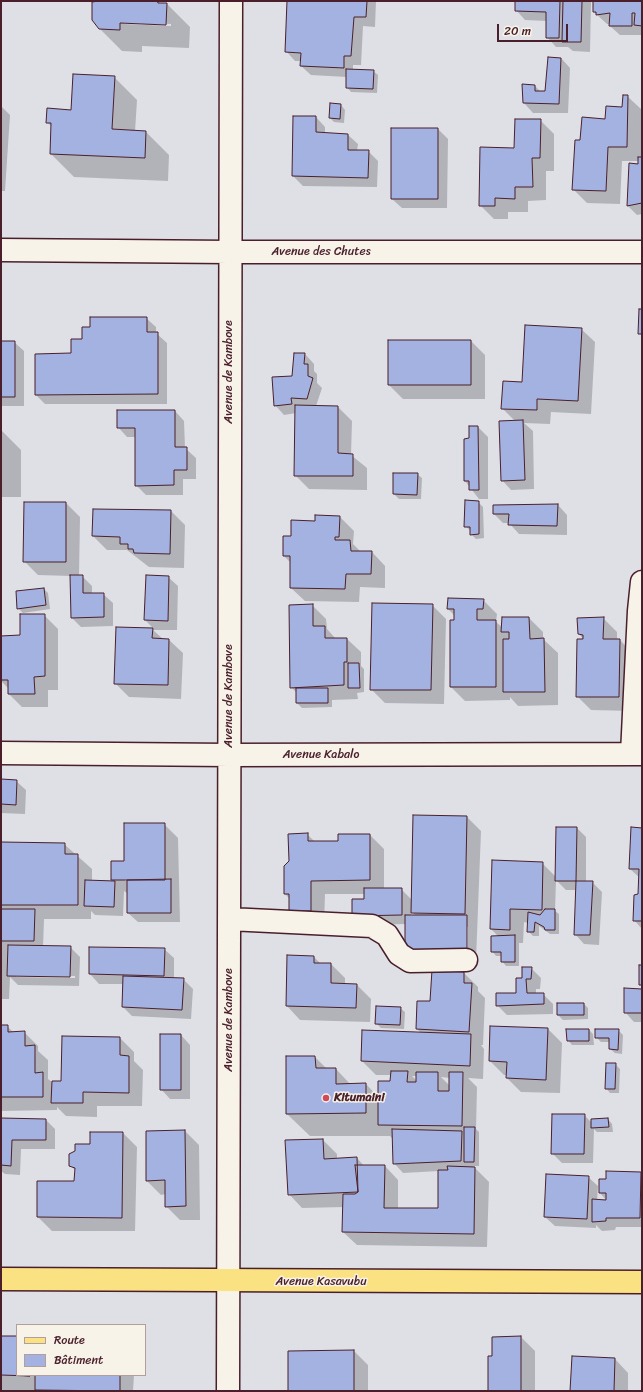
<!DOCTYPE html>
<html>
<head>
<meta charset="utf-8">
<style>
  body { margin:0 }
  #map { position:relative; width:643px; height:1392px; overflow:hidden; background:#dee0e6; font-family:Sriracha,sans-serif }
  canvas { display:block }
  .frame { position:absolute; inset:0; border:2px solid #4a1f2b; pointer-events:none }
  .legend { position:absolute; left:16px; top:1324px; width:130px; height:52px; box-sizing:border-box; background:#f7f3e8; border:1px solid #b29e9c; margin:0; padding:5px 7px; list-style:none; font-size:12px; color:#4a1f2b }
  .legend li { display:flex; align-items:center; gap:8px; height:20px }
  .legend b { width:20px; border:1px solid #b29e9c }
  .scale { position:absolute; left:497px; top:24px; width:71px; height:18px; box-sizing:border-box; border:2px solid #4a1f2b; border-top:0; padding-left:5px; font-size:12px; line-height:14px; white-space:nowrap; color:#4a1f2b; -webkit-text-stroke:3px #f7f3e8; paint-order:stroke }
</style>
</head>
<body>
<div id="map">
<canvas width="643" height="1392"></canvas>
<div class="frame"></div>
<ul class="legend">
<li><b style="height:5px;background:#fae181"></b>Route</li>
<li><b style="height:11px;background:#a3b2e1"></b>Bâtiment</li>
</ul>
<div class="scale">20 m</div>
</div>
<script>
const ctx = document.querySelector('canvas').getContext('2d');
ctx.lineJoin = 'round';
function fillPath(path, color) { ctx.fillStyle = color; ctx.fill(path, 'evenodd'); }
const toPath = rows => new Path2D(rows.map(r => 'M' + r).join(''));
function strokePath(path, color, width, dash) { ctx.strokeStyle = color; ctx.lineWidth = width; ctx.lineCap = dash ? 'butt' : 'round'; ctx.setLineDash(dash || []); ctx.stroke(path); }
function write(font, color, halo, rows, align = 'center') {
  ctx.font = font + ' Sriracha,sans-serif'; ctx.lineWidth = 3; ctx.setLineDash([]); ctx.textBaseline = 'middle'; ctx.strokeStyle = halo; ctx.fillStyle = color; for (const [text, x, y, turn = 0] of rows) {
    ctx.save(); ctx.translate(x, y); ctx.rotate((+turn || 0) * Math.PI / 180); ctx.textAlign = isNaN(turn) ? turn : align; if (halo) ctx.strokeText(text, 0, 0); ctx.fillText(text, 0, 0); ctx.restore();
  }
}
fillPath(toPath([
  [102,1,158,1,161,4,167,4,190,27,189,48,142,46,142,52,122,51,99,28],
  [124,22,171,24,171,26,124,24],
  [288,1,376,1,375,27,363,26,361,65,353,65,353,70,373,71,378,75,377,93,351,92,347,87,347,77,311,75,301,66,302,61,295,61,286,51],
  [521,1,591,1,590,52,573,51,568,47,556,47,547,37,547,21,525,20,516,10],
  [594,1,642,1,641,35,620,35,610,26,610,24,607,24,594,12],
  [561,58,570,68,568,113,533,113,524,103,523,85,535,86,541,92,546,92],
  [114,77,137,100,135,132,146,132,169,155,168,181,74,177,51,154,52,127,47,122,72,111],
  [627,96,641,109,642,214,637,215,628,206,639,161,622,161,620,204,587,203,573,189,581,141,606,120,623,108],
  [341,105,345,110,344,123,334,122,330,118],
  [1,106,10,115,5,191,1,191],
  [316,117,325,127,325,134,348,135,358,144,357,151,368,151,378,161,377,187,303,186,293,176],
  [540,120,554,134,554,171,546,171,546,200,528,201,528,212,508,212,508,219,494,219,480,205,515,149],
  [438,129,448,139,447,208,402,208,392,199],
  [146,318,156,327,156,333,167,343,167,404,45,404,36,395,72,354,91,328],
  [581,329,595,342,591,414,551,412,550,424,524,423,533,431,534,489,511,490,502,480,516,422,502,408,523,383],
  [471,341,485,355,485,399,403,399,389,385],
  [1,342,14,342,24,351,24,406,1,406],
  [305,354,314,364,314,371,317,374,317,383,322,388,316,406,338,407,352,421,351,455,367,468,367,490,309,489,295,475,296,413,284,415,275,405],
  [175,411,184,421,185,448,196,458,196,479,183,479,183,495,146,495,136,485,136,437,127,437,118,427],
  [470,427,478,427,488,437,488,499,479,499,465,481,470,439],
  [1,430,21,450,21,497,1,497],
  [417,474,422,478,421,499,399,499,394,494],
  [478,502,483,507,484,538,476,539,471,534,471,531,465,526],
  [66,503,80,517,79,576,82,576,92,586,92,594,103,594,113,603,113,626,81,627,72,618,71,576,38,575,24,561],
  [558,505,567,515,567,535,519,534,509,523,503,523,494,514],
  [171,511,185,525,184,568,149,567,127,550,107,550,93,536],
  [340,517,354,531,353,544,361,552,372,552,385,566,385,588,360,587,359,602,305,601,291,588,291,563,284,556,316,522],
  [168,577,178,586,177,630,153,630,163,639,169,640,183,653,181,699,129,697,115,683,117,628,154,629,145,620],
  [44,589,48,593,50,609,23,613,18,608],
  [449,599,483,600,497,614,496,622,503,628,529,618,543,632,543,639,558,653,558,705,518,706,510,697,510,700,465,701,451,687,455,616,448,609],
  [312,605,326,619,327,629,336,639,347,639,361,652,361,666,364,669,364,692,357,693,358,699,332,700,332,707,302,708,297,703,297,693,291,687],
  [432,605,446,619,444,704,385,703,371,689],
  [44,615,58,629,58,690,48,690,48,707,22,707,9,694,9,689,1,681,1,637,21,636],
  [603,618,617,632,617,640,620,640,633,654,633,711,591,710,577,696,584,640,579,634],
  [1,780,16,781,26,790,25,814,1,813],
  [414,816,467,817,481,831,476,960,416,961,406,951,406,924,363,925,353,915,353,900,365,900,365,894,325,894,324,925,304,925,290,911,290,899,285,894,285,866,290,862,289,835,307,834,315,842,339,842,339,835,370,835,384,849,384,889,401,889,412,900],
  [411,911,416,916,411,916],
  [466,927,468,927,468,956,466,956],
  [164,824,178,838,180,922,138,922,128,913,128,894,124,891,123,916,95,915,91,911,91,919,44,919,43,947,70,947,80,957,79,986,18,985,10,977,9,999,1,999,1,843,64,844,92,869,92,881,114,882,112,880,112,862,125,862],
  [125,879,145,881,125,881],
  [16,975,75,976,75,978,16,977],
  [577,828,586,837,586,882,592,882,602,892,599,945,584,944,575,934,577,890,566,890,556,880,555,911,559,914,559,934,550,934,539,926,539,936,533,936,528,931,528,923,524,922,523,943,519,943,519,966,506,966,502,961,502,956,496,956,492,951,498,936,491,929,542,863,556,877],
  [642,829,642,929,634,920,639,895,640,878,630,869],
  [90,948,164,949,174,958,174,979,183,979,193,989,191,1019,132,1016,123,1007,124,984,99,984,90,974],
  [314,957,321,964,331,964,345,978,345,985,357,985,371,999,370,1022,300,1020,287,1006],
  [531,968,541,978,540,989,536,989,536,994,543,994,553,1004,553,1014,507,1015,497,1005,517,994,523,979],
  [464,973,478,987,478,991,485,998,483,1045,481,1045,484,1049,483,1079,468,1078,477,1087,476,1129,479,1132,479,1166,473,1166,489,1182,487,1247,357,1245,343,1232,344,1207,302,1208,289,1194,323,1140,337,1154,337,1159,357,1158,364,1166,385,1166,398,1180,398,1209,439,1210,439,1171,403,1173,394,1163,393,1139,390,1136,310,1136,287,1114,315,1057,327,1069,336,1069,351,1085,366,1084,379,1098,391,1082,391,1075,376,1075,362,1061,421,1033,417,1029,431,1003],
  [412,1076,417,1076,417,1081],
  [441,1077,450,1078,450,1086],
  [642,990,642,1022,634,1022,625,1012],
  [558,1004,584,1004,588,1008,588,1019,563,1020,558,1015],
  [400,1008,405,1012,404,1029,381,1028,376,1023],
  [1,1026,7,1026,14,1033,24,1032,38,1046,38,1051,48,1060,48,1079,52,1082,62,1082,120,1038,134,1052,134,1061,143,1070,142,1106,97,1106,97,1117,66,1116,57,1107,57,1110,1,1111],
  [548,1029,562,1043,560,1093,521,1092,507,1078,507,1075,504,1075,490,1061],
  [589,1030,593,1034,594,1045,572,1045,568,1040],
  [618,1030,623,1035,622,1054,615,1053,610,1049,610,1042,601,1042,596,1037],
  [181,1035,190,1045,190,1099,170,1099,161,1089],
  [615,1064,620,1069,619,1093,610,1093,606,1088],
  [584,1115,592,1123,608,1119,612,1124,613,1132,597,1132,594,1129,593,1163,562,1163,552,1153],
  [1,1119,46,1120,55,1129,55,1149,21,1149,20,1175,5,1174,1,1171],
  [185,1131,199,1145,200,1220,180,1220,166,1206,166,1194,161,1195,147,1181],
  [123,1133,137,1147,135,1231,52,1231,38,1217,75,1182,76,1171,70,1165,91,1145],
  [640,1173,642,1174,642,1227,616,1227,615,1230,602,1231,596,1225,596,1228,555,1226,545,1217,588,1177,598,1186,597,1201,607,1201,600,1193],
  [1,1337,17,1337,17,1375,134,1375,133,1391,1,1391],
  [521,1337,535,1351,535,1391,490,1391,493,1357],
  [354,1351,368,1365,368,1391,289,1391],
  [615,1359,628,1373,628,1391,571,1391]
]), '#0003');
const building = toPath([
  [99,1,157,1,158,3,167,3,166,25,120,23,120,30,99,29,92,20,92,2,99,1],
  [287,1,367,1,366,17,354,17,351,56,344,56,344,68,300,66,301,53,285,52,287,1],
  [515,1,560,1,559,38,546,38,546,12,515,11,515,1],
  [563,1,582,1,581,42,562,42,563,1],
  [593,1,642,1,642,26,634,25,635,13,632,13,632,26,609,26,610,13,596,15,596,12,593,12,593,1],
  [548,57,561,58,559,104,523,103,522,84,535,85,535,91,545,91,548,57],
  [346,69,374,70,373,89,346,88,346,69],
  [73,74,115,76,112,129,146,131,145,158,50,154,51,123,46,123,47,108,71,110,73,74],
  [623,95,628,95,627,147,608,147,606,191,572,190,575,140,580,140,582,117,605,119,606,106,622,107,623,95],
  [330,103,341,104,340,119,329,118,330,103],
  [293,116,316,116,316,132,348,134,348,150,369,150,368,178,292,176,293,116],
  [515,119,541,119,540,158,532,158,533,187,515,187,515,199,495,198,495,206,479,206,480,147,514,148,515,119],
  [391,128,438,128,438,199,391,199,391,128],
  [638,157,642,157,642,203,627,206,629,163,638,164,638,157],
  [639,309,642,309,642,334,638,334,639,309],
  [90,317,147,317,147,332,158,332,158,394,35,395,35,354,71,353,71,339,82,339,82,327,90,327,90,317],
  [525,325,582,328,578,401,537,399,537,410,501,409,503,381,522,382,525,325],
  [388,340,471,340,471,385,388,385,388,340],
  [1,341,15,341,15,397,1,397,1,341],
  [294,353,305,353,304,364,308,364,308,376,313,378,307,399,291,398,292,404,274,406,272,377,292,376,294,353],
  [295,405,338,406,338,453,353,454,353,476,294,476,295,405],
  [117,410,175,410,175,447,187,447,187,470,174,470,174,485,135,486,135,428,117,428,117,410],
  [523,420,525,480,501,481,499,421,523,420],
  [469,426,478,426,479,490,469,490,469,481,464,481,464,439,469,438,469,426],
  [393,473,418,473,417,495,393,494,393,473],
  [465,500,479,501,479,534,470,535,470,527,464,527,465,500],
  [24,502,66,502,66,562,23,562,24,502],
  [558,504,557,526,508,525,509,514,493,514,493,505,558,504],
  [93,509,171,510,170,554,134,553,133,549,128,549,128,544,120,544,120,537,92,536,93,509],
  [315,515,340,516,339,537,335,537,335,540,350,540,351,551,372,551,371,574,346,574,345,589,290,588,290,556,283,556,283,536,291,536,291,520,315,521,315,515],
  [70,575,83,575,83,593,104,593,104,617,71,618,70,575],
  [146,575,169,576,168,621,144,620,146,575],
  [44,588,46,605,17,609,16,591,44,588],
  [448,598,484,599,483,609,477,609,477,620,496,620,496,687,450,687,450,620,454,620,454,609,447,609,448,598],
  [372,603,433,604,431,690,370,690,372,603],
  [313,604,313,626,325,626,325,638,347,638,347,662,344,662,344,685,290,688,289,605,313,604],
  [20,614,45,614,45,676,34,677,35,694,8,694,8,680,1,680,1,636,20,635,20,614],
  [502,617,529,617,530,639,544,638,545,692,503,692,503,639,509,639,509,632,501,632,502,617],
  [604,617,603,639,620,639,619,697,576,697,577,639,583,639,583,635,578,634,577,618,604,617],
  [116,627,153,628,152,638,169,639,168,685,114,684,116,627],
  [348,663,359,663,360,688,348,688,348,663],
  [296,688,328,688,328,703,296,703,296,688],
  [1,779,17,780,16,805,1,804,1,779],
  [413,815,467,816,465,914,411,913,413,815],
  [124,823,165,823,165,880,111,880,111,861,124,861,124,823],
  [556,827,577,827,576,881,555,881,556,827],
  [631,827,642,828,642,921,633,921,634,895,638,894,639,869,629,869,631,827],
  [308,833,308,841,338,841,338,834,370,834,370,880,311,881,311,911,289,911,289,894,284,894,284,866,289,861,288,834,308,833],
  [1,842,65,843,65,854,78,854,78,905,1,905,1,842],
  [492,860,543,862,542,910,510,909,510,930,490,929,492,860],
  [171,879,171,913,127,913,127,880,171,879],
  [85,880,115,881,114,907,84,906,85,880],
  [576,881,593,881,590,935,574,935,576,881],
  [364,888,402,888,402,915,352,916,352,899,364,899,364,888],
  [1,909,35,909,34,941,1,941,1,909],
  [545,909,555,909,555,930,545,930,544,927,535,922,534,932,527,932,528,912,540,915,545,909],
  [405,915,467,915,467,951,405,952,405,915],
  [515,935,515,962,501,962,501,952,491,952,491,936,515,935],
  [8,945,71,946,70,977,7,976,8,945],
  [89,947,165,948,164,976,89,974,89,947],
  [287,955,314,956,314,963,331,963,331,983,357,984,356,1008,286,1006,287,955],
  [639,965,642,965,642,985,639,985,639,965],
  [522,967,532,967,531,979,526,979,527,993,544,993,544,1004,496,1006,496,993,516,993,516,978,522,978,522,967],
  [432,970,464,972,464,983,472,983,469,1032,416,1029,417,1001,430,1001,432,970],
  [123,976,184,978,182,1010,122,1007,123,976],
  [624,988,642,989,642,1013,624,1013,624,988],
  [557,1003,584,1003,584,1015,557,1015,557,1003],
  [376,1006,401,1007,400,1025,375,1024,376,1006],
  [1,1025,8,1025,8,1032,25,1031,25,1046,35,1045,35,1073,43,1072,43,1097,1,1097,1,1025],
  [490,1026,548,1028,546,1080,506,1078,507,1062,489,1061,490,1026],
  [566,1029,589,1029,589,1041,567,1041,566,1029],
  [595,1029,619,1029,618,1050,609,1049,609,1038,595,1038,595,1029],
  [362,1030,471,1034,470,1066,361,1061,362,1030],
  [160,1034,181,1034,181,1090,160,1090,160,1034],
  [62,1036,120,1037,120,1055,129,1056,129,1093,83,1092,83,1103,51,1103,52,1081,61,1081,62,1036],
  [286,1056,315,1056,316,1068,336,1068,336,1084,366,1083,366,1113,286,1114,286,1056],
  [606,1063,616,1063,615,1089,605,1089,606,1063],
  [391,1071,408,1071,407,1082,416,1082,416,1072,438,1072,438,1091,449,1091,449,1072,463,1072,462,1126,378,1125,378,1081,390,1081,391,1071],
  [552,1114,585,1114,584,1154,551,1154,552,1114],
  [1,1118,46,1119,46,1140,12,1140,11,1166,1,1165,1,1118],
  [608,1118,609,1127,591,1128,591,1119,608,1118],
  [464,1127,475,1127,474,1162,464,1162,464,1127],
  [392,1129,462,1131,461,1161,393,1164,392,1129],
  [185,1130,186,1206,165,1207,165,1180,146,1181,146,1131,185,1130],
  [90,1132,123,1132,122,1218,37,1217,37,1181,74,1181,75,1168,69,1166,69,1154,75,1151,75,1144,90,1144,90,1132],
  [323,1139,324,1159,357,1157,358,1192,288,1195,285,1140,323,1139],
  [355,1165,385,1165,384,1208,438,1208,438,1170,448,1170,447,1166,475,1167,474,1234,342,1232,343,1194,355,1194,358,1192,355,1165],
  [606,1171,641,1172,640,1218,606,1218,606,1221,592,1222,592,1199,606,1200,606,1193,599,1193,599,1179,606,1179,606,1171],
  [546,1174,589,1176,587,1219,544,1217,546,1174],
  [1,1336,17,1336,17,1375,30,1376,1,1375,1,1336],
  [521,1336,521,1391,488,1391,488,1356,492,1356,492,1337,521,1336],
  [354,1350,354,1391,288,1391,288,1351,354,1350],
  [572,1356,615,1358,614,1391,570,1391,572,1356],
  [35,1375,120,1375,120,1391,35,1390,35,1375]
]);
fillPath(building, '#a3b2e1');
strokePath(building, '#4a1f2b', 1);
const minor = toPath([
  [1,250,229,252,642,252],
  [1,753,229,755,642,754],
  [632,754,639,611,642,582],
  [229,919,372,926,387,935,399,954,410,961,466,960],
  [228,1391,231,1]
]);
const major = toPath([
  [1,1279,642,1282]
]);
strokePath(minor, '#4a1f2b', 25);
strokePath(major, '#4a1f2b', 25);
strokePath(minor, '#f7f3e8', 22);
strokePath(major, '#fae181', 22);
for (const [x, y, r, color] of [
  [326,1098,4,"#d1495b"]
]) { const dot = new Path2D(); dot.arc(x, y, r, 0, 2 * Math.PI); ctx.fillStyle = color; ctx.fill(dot); strokePath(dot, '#f7f3e8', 1.5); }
write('12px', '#4a1f2b', '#f7f3e8', [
  ["Avenue des Chutes",321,252],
  ["Avenue de Kambove",229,372,-90],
  ["Avenue de Kambove",229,696,-90],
  ["Avenue Kabalo",321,755],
  ["Avenue de Kambove",229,1020,-90],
  ["Avenue Kasavubu",321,1282]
]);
write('bold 12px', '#4a1f2b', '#f7f3e8', [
  ["Kitumaini",334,1098]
], 'left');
</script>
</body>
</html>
